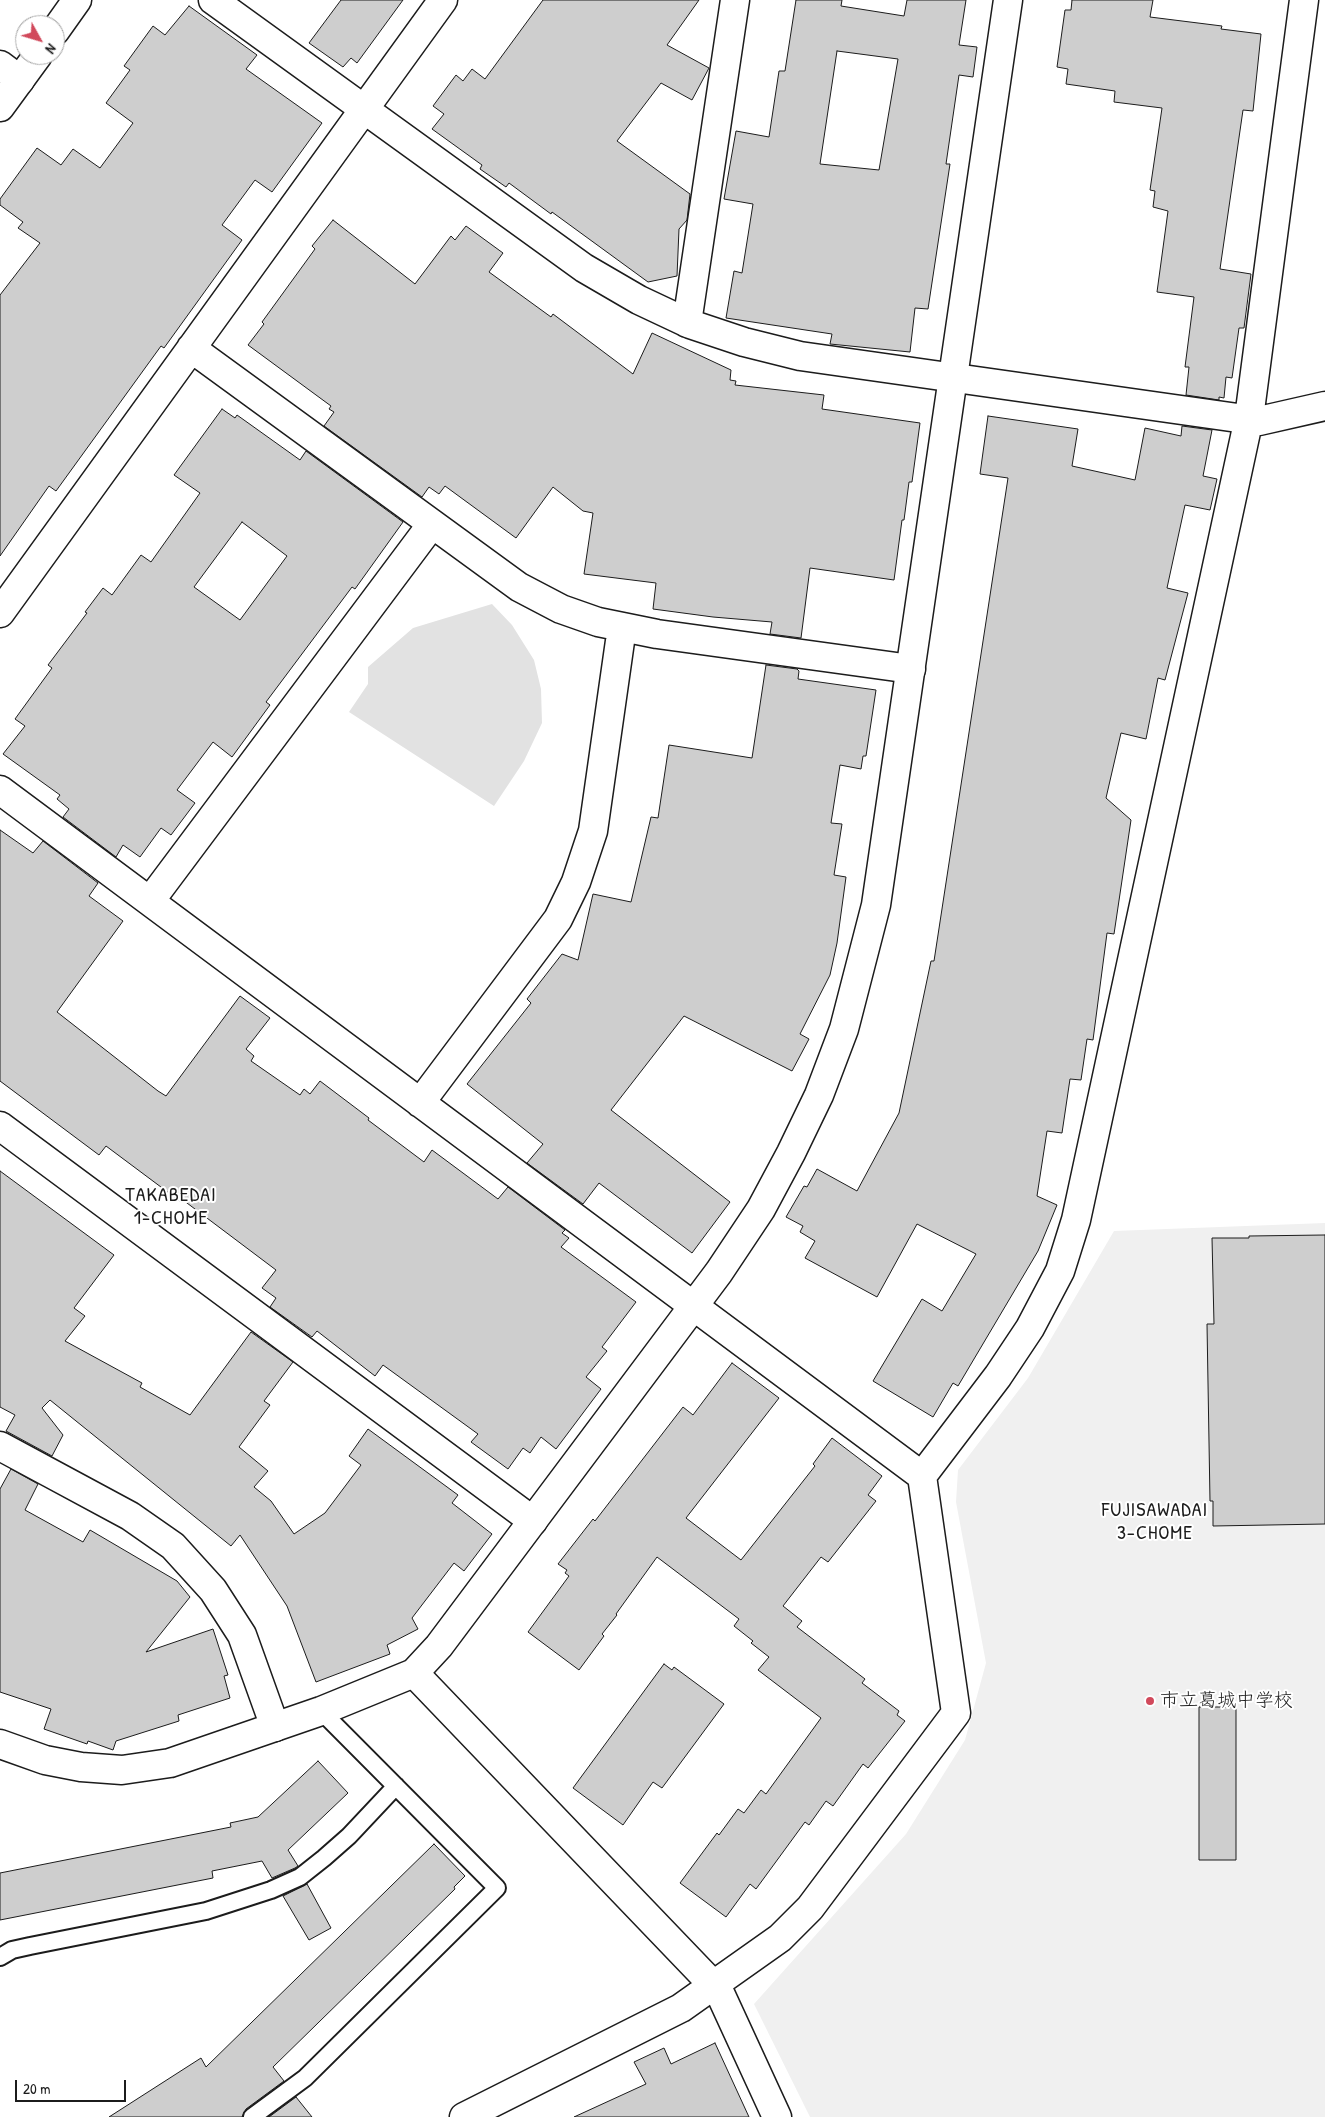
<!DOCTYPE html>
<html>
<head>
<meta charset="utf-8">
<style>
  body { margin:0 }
  #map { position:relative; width:1325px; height:2117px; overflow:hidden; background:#fff; font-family:"Patrick Hand",sans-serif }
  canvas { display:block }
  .north { position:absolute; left:15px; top:15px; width:50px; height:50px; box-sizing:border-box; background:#fff; border:1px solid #a4a4a4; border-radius:50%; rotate:129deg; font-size:14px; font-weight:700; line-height:20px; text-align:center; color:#1c1c1c }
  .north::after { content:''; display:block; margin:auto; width:18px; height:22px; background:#d1495b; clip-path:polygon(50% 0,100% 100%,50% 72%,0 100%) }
  .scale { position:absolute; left:15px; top:2080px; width:111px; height:22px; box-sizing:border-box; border:2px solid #1c1c1c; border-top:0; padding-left:6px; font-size:15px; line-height:18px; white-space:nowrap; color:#1c1c1c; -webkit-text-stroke:4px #fff; paint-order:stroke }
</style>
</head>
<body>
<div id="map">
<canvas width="1325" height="2117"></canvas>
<div class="north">N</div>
<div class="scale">20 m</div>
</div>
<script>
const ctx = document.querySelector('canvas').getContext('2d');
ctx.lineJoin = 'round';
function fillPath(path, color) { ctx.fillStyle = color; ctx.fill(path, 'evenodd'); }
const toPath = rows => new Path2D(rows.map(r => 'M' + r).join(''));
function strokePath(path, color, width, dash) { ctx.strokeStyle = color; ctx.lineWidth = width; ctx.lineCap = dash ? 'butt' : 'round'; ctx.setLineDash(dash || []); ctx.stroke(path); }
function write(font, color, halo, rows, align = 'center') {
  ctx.font = font + ' "Patrick Hand","Klee One",sans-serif'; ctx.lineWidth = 4; ctx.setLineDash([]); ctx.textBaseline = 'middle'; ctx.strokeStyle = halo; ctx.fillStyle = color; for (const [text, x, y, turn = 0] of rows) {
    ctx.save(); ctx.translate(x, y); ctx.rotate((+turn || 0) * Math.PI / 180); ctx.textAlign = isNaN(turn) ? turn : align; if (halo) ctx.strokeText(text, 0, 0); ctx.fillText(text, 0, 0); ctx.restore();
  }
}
fillPath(toPath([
  [1325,1223,1325,2117,810,2117,754,2004,906,1834,965,1740,986,1663,956,1502,958,1470,1028,1378,1114,1231]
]), '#f0f0f0');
fillPath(toPath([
  [492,604,512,625,534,660,541,689,542,723,524,761,494,806,349,712,368,684,368,667,413,628]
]), '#e2e2e2');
const building = toPath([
  [341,0,403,0,357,63,351,58,343,67,309,43,341,0],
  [543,0,699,0,667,45,709,68,692,100,661,83,617,141,690,194,687,220,679,229,677,276,648,282,552,212,551,214,509,183,506,187,480,169,482,165,432,129,444,114,433,106,456,75,463,81,472,69,485,79,543,0],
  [796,0,842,0,841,6,904,16,907,0,966,0,959,45,977,47,973,77,959,75,946,164,950,164,928,309,915,308,910,352,830,344,832,334,726,318,734,271,742,273,753,204,724,199,736,131,769,137,779,71,785,71,796,0],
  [837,51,898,59,879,170,820,164,837,51],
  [1072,0,1153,0,1150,17,1222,26,1221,29,1261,34,1253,111,1243,110,1220,269,1251,274,1244,328,1239,328,1232,378,1226,377,1224,398,1219,397,1219,400,1186,395,1189,367,1185,367,1194,297,1157,292,1168,211,1153,207,1155,191,1150,190,1162,108,1114,102,1115,91,1066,84,1068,69,1057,67,1065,10,1071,10,1072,0],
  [189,6,257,55,246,69,322,123,272,192,255,180,222,225,242,240,164,348,161,346,56,491,49,486,0,556,0,295,40,243,18,228,23,222,0,205,0,199,37,148,61,165,73,149,100,168,133,123,106,103,130,70,124,66,153,26,165,35,189,6],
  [333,220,415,284,451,236,455,240,466,226,503,253,489,272,551,317,553,314,633,374,652,333,731,370,730,380,736,381,735,385,824,395,822,409,920,423,912,482,909,482,904,520,902,520,894,580,810,568,801,638,770,634,772,622,713,617,653,609,656,583,584,574,593,513,583,511,553,487,516,538,445,486,439,494,429,487,422,497,324,426,334,412,329,409,331,406,248,345,264,324,262,322,315,249,312,246,333,220],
  [222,409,235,418,237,415,300,460,306,451,403,522,355,589,352,587,266,702,270,705,232,757,213,742,177,790,195,803,171,835,161,828,140,857,123,845,116,857,63,817,69,809,57,799,60,795,3,754,25,726,15,719,52,668,48,665,87,613,85,612,103,588,112,595,141,555,151,562,200,493,174,475,222,409],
  [242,522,287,556,240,620,194,587,242,522],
  [988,416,1078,429,1072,466,1135,480,1145,428,1181,436,1182,426,1212,430,1203,476,1217,479,1210,510,1185,505,1167,588,1188,593,1165,680,1158,678,1146,739,1121,733,1106,798,1131,820,1114,934,1107,933,1093,1040,1087,1039,1081,1080,1070,1079,1062,1133,1047,1131,1037,1196,1057,1205,1038,1251,958,1386,953,1383,933,1417,873,1381,922,1299,942,1311,976,1254,917,1224,877,1297,805,1258,815,1241,800,1232,803,1226,786,1217,804,1186,807,1187,817,1169,857,1191,899,1113,931,961,934,961,1008,478,980,474,988,416],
  [766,665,797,669,799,671,798,679,876,690,866,756,863,756,861,769,840,765,831,823,842,824,834,875,846,877,837,943,830,975,800,1034,809,1039,792,1071,684,1016,611,1110,730,1202,692,1253,599,1183,583,1204,527,1163,543,1144,467,1084,531,1003,527,999,562,954,578,960,593,894,631,902,651,817,658,818,669,745,752,758,766,665],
  [0,830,33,853,43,841,98,883,89,896,123,921,57,1012,158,1091,166,1096,240,996,270,1018,246,1049,254,1056,251,1061,300,1095,304,1089,310,1094,320,1081,369,1118,368,1120,424,1162,432,1150,498,1199,508,1187,565,1230,562,1233,569,1238,561,1247,636,1302,602,1347,607,1351,586,1377,601,1389,556,1449,541,1437,530,1453,523,1448,508,1469,471,1442,478,1434,383,1365,375,1376,317,1331,312,1337,270,1307,276,1298,262,1288,276,1270,183,1200,181,1202,106,1146,99,1155,0,1081,0,830],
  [0,1171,114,1255,74,1308,85,1316,65,1341,142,1383,140,1387,190,1415,251,1332,293,1362,264,1401,270,1405,239,1447,268,1471,254,1487,271,1501,294,1534,325,1513,361,1465,349,1456,368,1429,458,1495,452,1503,492,1534,464,1571,454,1563,412,1618,418,1629,387,1645,390,1654,316,1682,287,1606,240,1535,231,1546,50,1400,42,1408,63,1435,52,1456,6,1431,15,1415,0,1407,0,1171],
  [1325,1235,1325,1524,1213,1526,1213,1501,1210,1501,1207,1324,1214,1324,1212,1238,1249,1238,1249,1236,1325,1235],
  [732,1363,779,1398,686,1518,741,1560,815,1466,813,1464,832,1438,882,1476,868,1495,876,1501,828,1562,821,1557,783,1606,802,1621,797,1627,865,1679,862,1683,899,1711,897,1715,905,1721,868,1768,863,1764,833,1806,826,1801,809,1825,805,1822,756,1889,750,1884,726,1917,680,1883,717,1833,719,1835,738,1809,744,1813,761,1790,766,1794,821,1718,758,1670,769,1657,751,1643,753,1641,734,1626,739,1619,657,1557,616,1614,617,1615,602,1634,604,1636,579,1670,528,1632,569,1576,565,1573,567,1570,558,1564,593,1519,595,1521,683,1407,693,1415,732,1363],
  [11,1469,38,1484,25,1510,83,1542,90,1530,177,1581,190,1597,146,1652,213,1629,228,1675,224,1676,230,1698,178,1715,179,1721,116,1741,113,1750,88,1741,87,1744,44,1729,51,1709,0,1692,0,1489,11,1469],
  [664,1664,672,1670,674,1667,724,1704,662,1788,653,1782,623,1825,573,1788,664,1664],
  [1199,1707,1236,1707,1236,1860,1199,1860,1199,1707],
  [318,1761,348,1793,288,1850,298,1866,295,1868,272,1878,262,1861,212,1871,213,1878,0,1920,0,1873,231,1827,230,1823,258,1817,318,1761],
  [434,1844,465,1876,454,1887,455,1889,273,2067,284,2081,246,2109,242,2117,109,2117,201,2058,206,2067,434,1844],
  [307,1884,331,1928,309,1940,283,1896,307,1884],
  [715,2043,749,2117,574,2117,646,2084,634,2062,664,2048,671,2064,715,2043],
  [296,2097,312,2117,269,2117,296,2097]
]);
fillPath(building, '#cecece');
strokePath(building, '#1c1c1c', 1);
const service = toPath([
  [0,1957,12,1950,30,1946,206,1911,271,1890,300,1877,324,1858,349,1836,396,1786],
  [252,2117,305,2078,497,1888,321,1711]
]);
const minor = toPath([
  [213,0,584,268,639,300,690,324,744,342,800,356,1259,421,1325,406],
  [0,65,20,80],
  [687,323,735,0],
  [191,348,519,587,561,609,598,622,657,634,911,669],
  [0,613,443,0],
  [0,790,922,1476,956,1713,810,1908,780,1938,681,2008,464,2117],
  [150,901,432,524],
  [420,1103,558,919,576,882,593,831,622,627],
  [0,1126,533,1521],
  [0,1446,130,1516,173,1546,213,1590,242,1635,275,1727],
  [922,1476,998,1376,1030,1328,1060,1271,1076,1220,1249,418,1304,0],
  [414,1673,719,1991,777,2117]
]);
const tertiary = toPath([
  [0,1744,45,1760,81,1767,122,1770,170,1763,321,1711,414,1673,439,1646,719,1272,761,1209,791,1153,819,1095,844,1029,876,905,1008,0]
]);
const secondary = toPath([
  [55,31,77,0],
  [0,107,38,55]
]);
strokePath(service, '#1c1c1c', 20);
strokePath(minor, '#1c1c1c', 31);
strokePath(tertiary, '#1c1c1c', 31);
strokePath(secondary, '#1c1c1c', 31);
strokePath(service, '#fff', 16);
strokePath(minor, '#fff', 28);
strokePath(tertiary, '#fff', 28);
strokePath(secondary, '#fff', 28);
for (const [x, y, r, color] of [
  [1150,1701,5,"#d1495b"]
]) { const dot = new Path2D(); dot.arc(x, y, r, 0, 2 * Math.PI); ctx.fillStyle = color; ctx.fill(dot); strokePath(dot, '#fff', 2); }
write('19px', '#1c1c1c', '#fff', [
  ["市立葛城中学校",1160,1701]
], 'left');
ctx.letterSpacing = '1px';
write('20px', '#1c1c1c', '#fff', [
  ["TAKABEDAI",171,1196],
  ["1-CHOME",171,1219],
  ["FUJISAWADAI",1155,1511],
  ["3-CHOME",1155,1534]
]);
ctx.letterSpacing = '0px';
</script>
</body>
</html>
